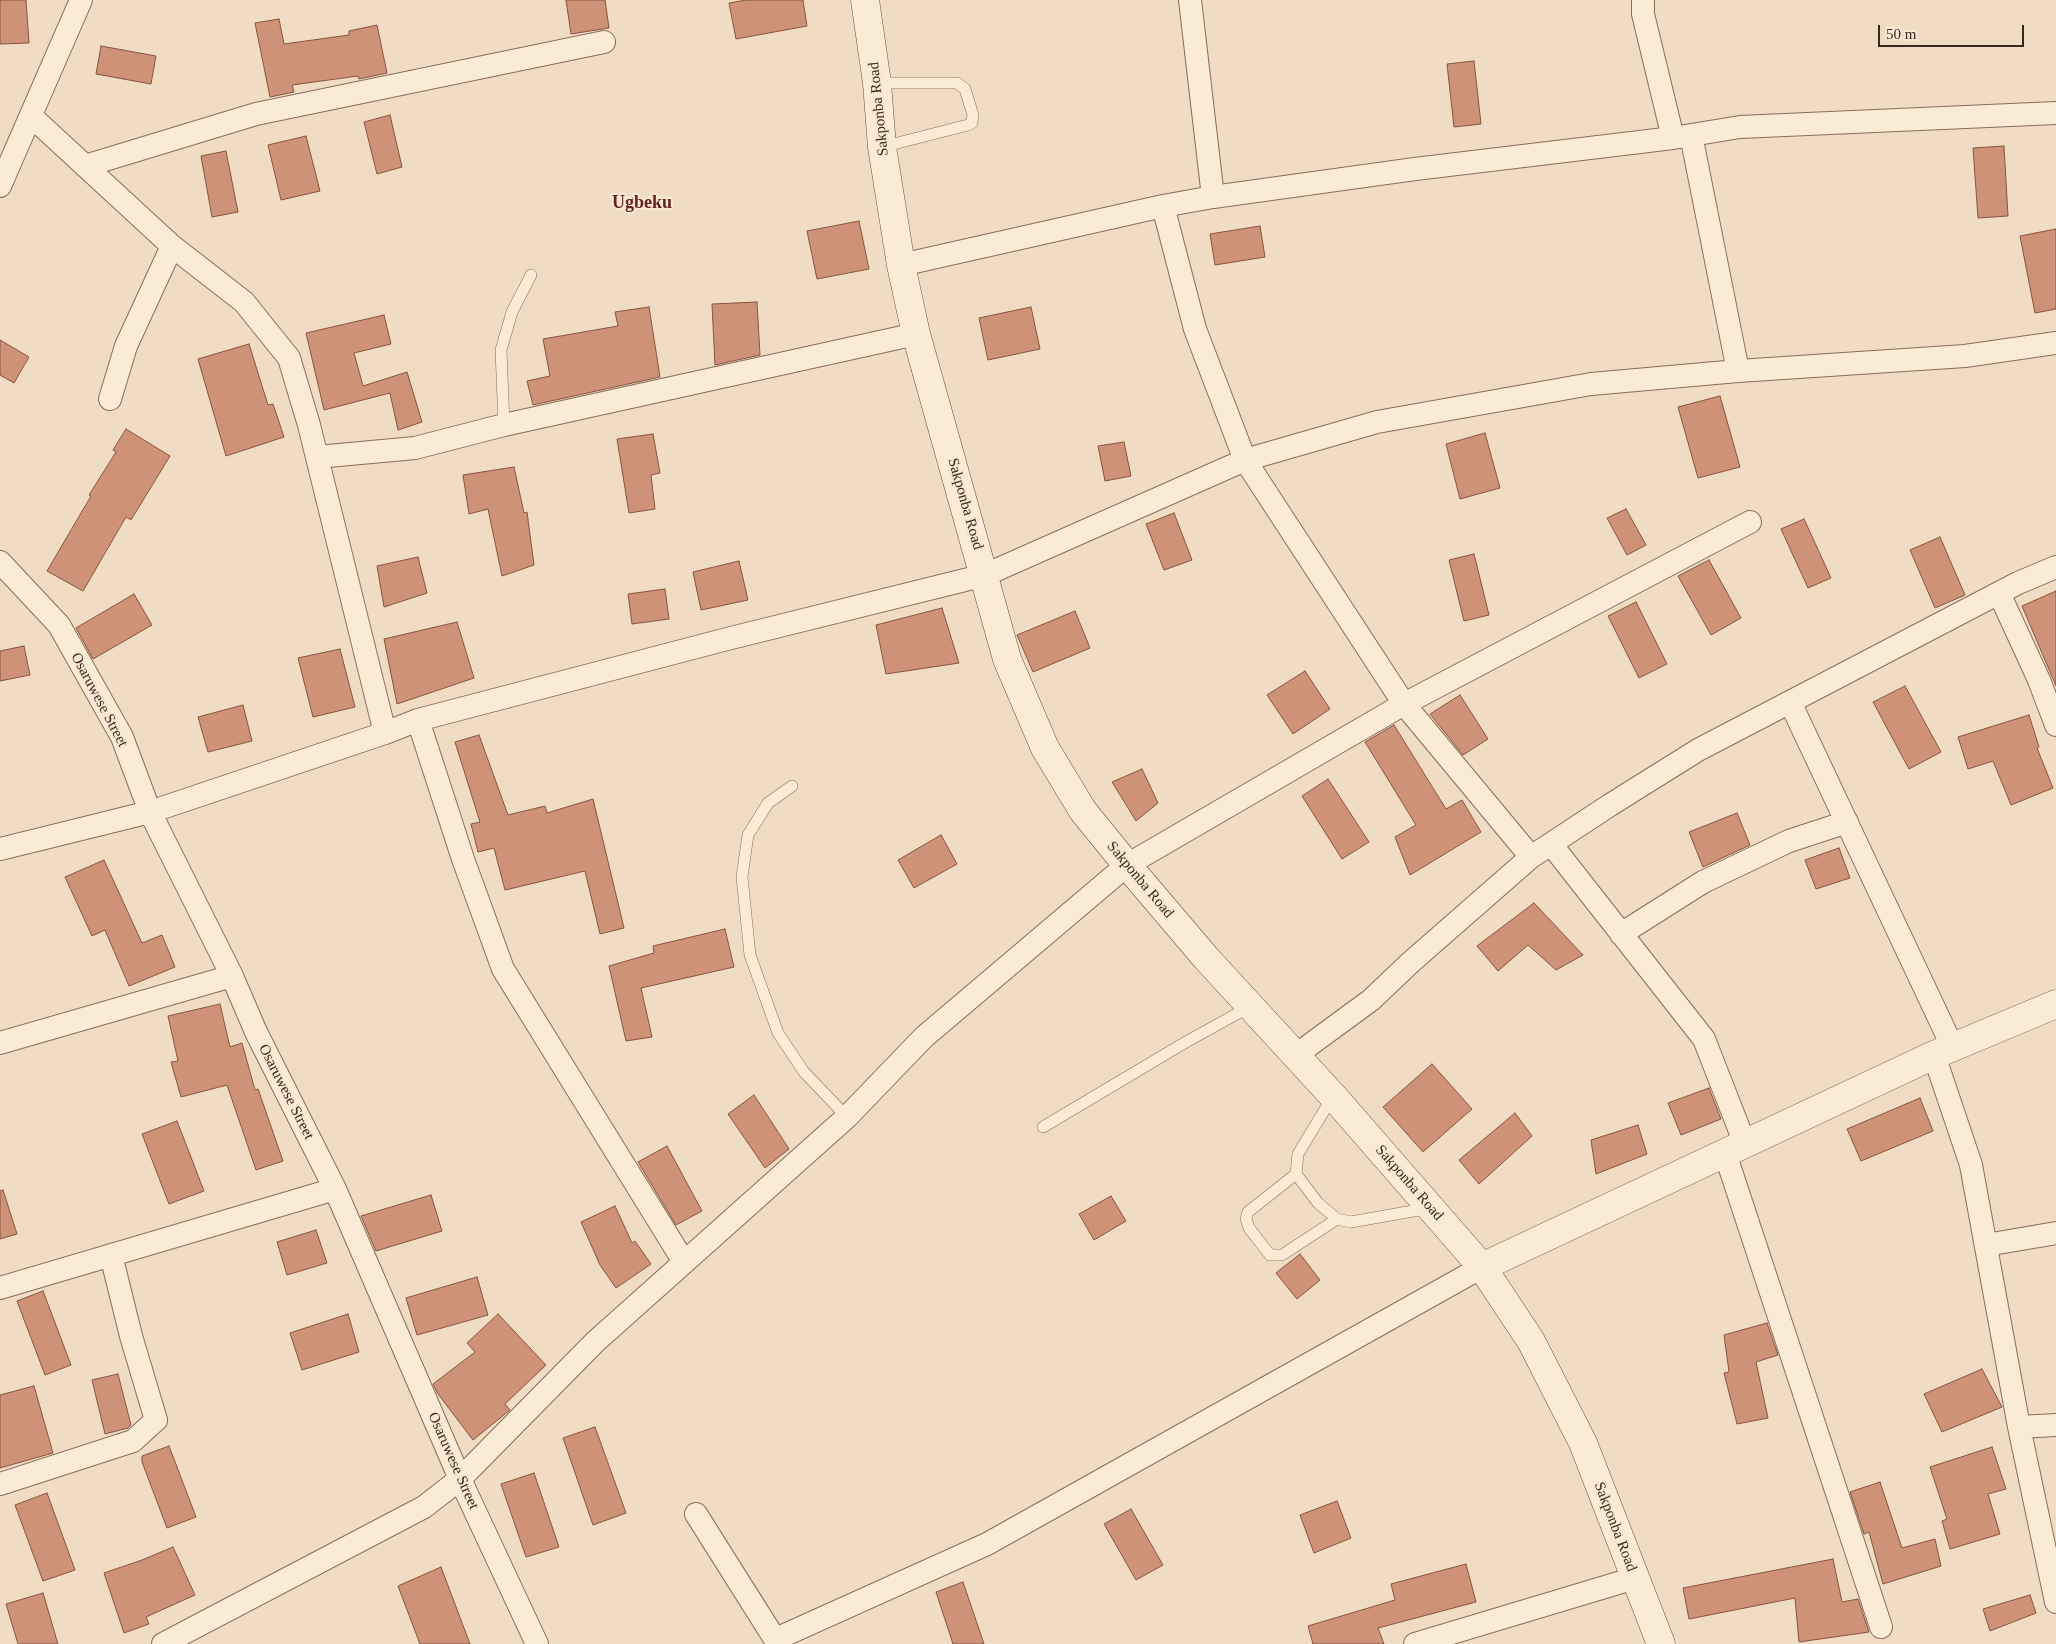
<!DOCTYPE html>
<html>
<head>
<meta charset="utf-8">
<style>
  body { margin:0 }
  #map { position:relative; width:2056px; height:1644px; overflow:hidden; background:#efdcc3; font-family:Georgia,serif }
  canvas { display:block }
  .scale { position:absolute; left:1878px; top:25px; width:146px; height:22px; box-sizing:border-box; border:2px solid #39281e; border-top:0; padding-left:6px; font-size:15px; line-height:18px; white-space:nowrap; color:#39281e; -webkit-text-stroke:4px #f6e8d3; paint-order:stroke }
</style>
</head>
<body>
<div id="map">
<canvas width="2056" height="1644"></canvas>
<div class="scale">50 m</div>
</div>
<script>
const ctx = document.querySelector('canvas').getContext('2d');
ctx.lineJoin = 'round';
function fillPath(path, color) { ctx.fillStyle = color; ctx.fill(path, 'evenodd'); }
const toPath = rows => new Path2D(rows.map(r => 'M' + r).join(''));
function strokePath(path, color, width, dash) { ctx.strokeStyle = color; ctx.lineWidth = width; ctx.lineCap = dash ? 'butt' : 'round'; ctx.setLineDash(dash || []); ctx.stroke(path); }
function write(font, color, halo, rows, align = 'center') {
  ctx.font = font + ' Georgia,serif'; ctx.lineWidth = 4.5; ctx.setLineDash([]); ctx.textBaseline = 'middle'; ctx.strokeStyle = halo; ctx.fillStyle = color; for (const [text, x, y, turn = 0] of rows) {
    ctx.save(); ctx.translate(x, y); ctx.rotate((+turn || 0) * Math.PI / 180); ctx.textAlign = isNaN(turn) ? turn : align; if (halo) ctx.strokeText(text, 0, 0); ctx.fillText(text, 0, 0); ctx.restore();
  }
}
const building = toPath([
  [0,0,26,0,29,43,0,44,0,0],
  [566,0,605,0,609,28,571,34,566,0],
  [746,0,803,0,807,26,736,39,729,3,746,0],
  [279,19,284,44,349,35,349,31,377,25,387,73,359,79,358,76,292,85,294,92,270,97,255,23,279,19],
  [101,46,156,56,151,84,96,74,101,46],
  [1474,61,1481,124,1454,127,1447,64,1474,61],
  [390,115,402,167,377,174,364,122,390,115],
  [306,136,320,191,281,200,268,145,306,136],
  [2004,146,2008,216,1978,218,1973,148,2004,146],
  [226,151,238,212,212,217,201,156,226,151],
  [859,221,869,269,817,279,807,231,859,221],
  [1260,226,1265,257,1215,265,1210,234,1260,226],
  [2056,229,2056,309,2035,313,2020,236,2056,229],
  [757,302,760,355,715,365,712,304,757,302],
  [649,307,660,377,533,405,527,381,550,376,543,339,618,326,615,312,649,307],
  [1031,307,1040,349,988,360,979,318,1031,307],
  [384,315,391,344,354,353,363,386,407,372,422,422,398,430,390,393,324,410,306,333,384,315],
  [0,340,29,357,14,383,0,375,0,340],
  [249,344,268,405,273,404,284,437,226,456,198,359,249,344],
  [1720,396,1740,467,1698,478,1678,407,1720,396],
  [126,429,170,456,131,520,126,517,83,591,47,571,91,496,89,495,116,452,113,450,126,429],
  [1485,433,1500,488,1460,499,1446,444,1485,433],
  [653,434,660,473,651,475,655,509,629,513,617,439,653,434],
  [1124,442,1131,476,1105,481,1098,446,1124,442],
  [514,467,524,513,527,512,534,565,502,576,488,509,469,514,463,475,514,467],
  [1626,509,1646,545,1627,555,1607,518,1626,509],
  [1174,513,1192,560,1164,570,1146,524,1174,513],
  [1804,519,1831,578,1808,588,1781,529,1804,519],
  [1940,537,1965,595,1935,608,1910,550,1940,537],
  [1474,554,1489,615,1464,621,1449,560,1474,554],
  [418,557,427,593,384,607,377,566,418,557],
  [1709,560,1741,618,1711,635,1678,576,1709,560],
  [739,561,748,600,701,610,693,572,739,561],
  [665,589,669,619,632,624,628,594,665,589],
  [2056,591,2056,686,2022,606,2056,591],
  [134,594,152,625,93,659,76,628,134,594],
  [1636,602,1667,664,1639,678,1608,616,1636,602],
  [942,608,959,663,886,674,876,625,942,608],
  [1075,611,1090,648,1033,672,1017,635,1075,611],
  [457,622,474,678,397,704,384,639,457,622],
  [24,646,30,675,0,681,0,651,24,646],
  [340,649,355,707,313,717,298,658,340,649],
  [1305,671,1330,709,1293,734,1267,695,1305,671],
  [1905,686,1941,752,1909,769,1873,702,1905,686],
  [1460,695,1488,739,1463,755,1430,714,1460,695],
  [243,705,252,741,208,752,198,717,243,705],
  [2029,715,2039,747,2037,748,2053,788,2011,805,1993,761,1968,769,1958,737,2029,715],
  [1394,725,1446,809,1462,800,1481,832,1410,875,1395,837,1416,825,1365,742,1394,725],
  [479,735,508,815,545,806,547,813,593,799,624,928,600,934,585,871,505,890,494,848,478,852,471,824,480,822,455,742,479,735],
  [1142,769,1158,803,1136,821,1112,782,1142,769],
  [1328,779,1369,842,1342,859,1302,796,1328,779],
  [1737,813,1750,845,1703,867,1689,832,1737,813],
  [941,835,957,864,914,888,898,860,941,835],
  [1839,848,1850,878,1816,889,1805,860,1839,848],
  [104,860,142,943,162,935,175,967,129,986,105,930,92,936,65,877,104,860],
  [1534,903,1583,955,1556,970,1528,945,1498,971,1477,946,1534,903],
  [725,929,734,967,641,988,652,1037,626,1041,609,966,654,953,653,946,725,929],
  [220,1004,230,1047,242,1043,255,1090,258,1089,283,1161,256,1170,227,1085,181,1097,171,1062,178,1061,168,1016,220,1004],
  [1432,1064,1472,1109,1423,1152,1383,1107,1432,1064],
  [1709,1088,1721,1119,1681,1135,1668,1103,1709,1088],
  [754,1095,789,1149,765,1168,728,1114,754,1095],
  [1920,1098,1933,1131,1861,1161,1847,1129,1920,1098],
  [1515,1113,1532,1136,1479,1184,1459,1160,1515,1113],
  [177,1121,204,1191,169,1204,142,1134,177,1121],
  [1638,1125,1647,1154,1596,1174,1591,1140,1638,1125],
  [667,1146,702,1211,676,1225,638,1162,667,1146],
  [3,1190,17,1234,0,1239,0,1191,3,1190],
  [431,1195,442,1231,376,1251,361,1216,431,1195],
  [1111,1196,1126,1221,1094,1240,1079,1214,1111,1196],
  [615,1206,632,1243,635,1241,651,1264,616,1288,600,1265,581,1222,615,1206],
  [316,1230,327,1263,287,1275,277,1242,316,1230],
  [1300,1254,1320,1280,1297,1299,1276,1273,1300,1254],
  [477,1277,488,1315,417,1335,406,1298,477,1277],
  [43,1291,71,1365,45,1375,17,1301,43,1291],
  [348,1314,359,1352,302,1370,290,1333,348,1314],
  [498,1314,546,1365,505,1404,510,1410,473,1440,438,1394,433,1384,475,1352,467,1343,498,1314],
  [1767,1323,1778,1355,1756,1362,1768,1418,1737,1424,1724,1373,1729,1372,1724,1335,1767,1323],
  [1982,1369,2002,1407,1942,1432,1924,1394,1982,1369],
  [118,1374,131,1425,128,1428,105,1434,92,1380,118,1374],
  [34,1386,53,1453,0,1468,0,1395,34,1386],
  [595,1427,626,1513,593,1525,563,1438,595,1427],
  [169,1446,196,1517,167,1528,142,1462,142,1456,169,1446],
  [1992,1447,2006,1489,1988,1494,2000,1534,1950,1549,1942,1521,1947,1519,1930,1467,1992,1447],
  [534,1473,559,1547,526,1557,501,1484,534,1473],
  [1880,1482,1902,1548,1935,1539,1941,1566,1883,1584,1869,1532,1864,1534,1850,1492,1880,1482],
  [47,1493,75,1570,43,1581,15,1505,47,1493],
  [1337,1501,1351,1538,1314,1553,1300,1515,1337,1501],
  [1131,1509,1163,1565,1136,1580,1104,1524,1131,1509],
  [173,1547,195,1595,146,1617,149,1624,124,1633,104,1573,142,1560,173,1547],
  [1833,1559,1842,1602,1858,1599,1869,1632,1799,1642,1795,1598,1689,1619,1683,1588,1833,1559],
  [1466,1564,1476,1602,1378,1628,1384,1644,1313,1644,1308,1626,1395,1600,1391,1584,1466,1564],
  [441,1567,470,1644,420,1644,398,1586,441,1567],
  [963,1582,984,1644,953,1644,936,1592,963,1582],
  [43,1593,58,1644,18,1644,6,1604,43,1593],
  [2030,1595,2036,1613,1990,1631,1983,1609,2030,1595]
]);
fillPath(building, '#cd9278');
strokePath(building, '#89533f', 1);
const service = toPath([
  [877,83,957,83,965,89,973,115,972,123,968,125,882,147],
  [504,425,501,350,512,312,531,275],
  [792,786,768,803,748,835,742,877,750,955,778,1033,804,1072,847,1117],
  [1333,1096,1298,1154,1296,1174,1318,1203,1337,1219,1351,1222,1430,1208],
  [1043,1127,1186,1042,1251,1006],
  [1296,1174,1248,1212,1246,1219,1249,1228,1270,1255,1282,1255,1337,1219]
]);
const minor = toPath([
  [1190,0,1213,197],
  [1643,0,1643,14,1673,138],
  [31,116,172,246,244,302,289,358,309,425,385,733],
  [1691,135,1738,371],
  [85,166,256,114,604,42],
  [0,186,81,0],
  [1163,206,1195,329,1245,460,1404,704,1531,857],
  [901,265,1163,206,1213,197,1415,169,1673,138,1740,127,2056,113],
  [110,399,126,346,172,246],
  [317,457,415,448,504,425,916,334],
  [0,562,59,625,122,737,150,812,232,976,256,1032,335,1189,460,1479,537,1644],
  [1999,593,2039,680,2056,725],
  [1790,702,1953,1048],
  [418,720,463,859,503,969,684,1262],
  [1551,844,1704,1039,1745,1144],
  [0,849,150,812,385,733,418,720,731,638,985,575,1245,460,1377,422,1591,384,1738,371,1965,356,2056,343],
  [1621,934,1703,882,1789,841,1847,822],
  [0,1043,232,976],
  [1296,1055,1371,1000,1411,962,1531,857,1610,805,1698,750,2018,583,2056,567],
  [1934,1055,1971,1165,2019,1427,2056,1602],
  [1725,1153,1881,1627],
  [1986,1245,2056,1233],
  [0,1288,335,1189],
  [2019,1427,2056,1425],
  [0,1484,133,1441,156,1420,131,1336,111,1255],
  [696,1514,778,1644],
  [776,1639,987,1544,1482,1267],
  [163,1644,424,1507,460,1479,595,1342,847,1117,924,1037,1127,865,1404,704,1750,522],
  [1415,1644,1635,1578]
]);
const tertiary = toPath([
  [1482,1267,1934,1055,2056,1004]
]);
const secondary = toPath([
  [865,0,877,83,882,147,901,265,916,334,1007,659,1045,748,1083,811,1127,865,1206,958,1333,1096,1482,1267,1531,1341,1583,1443,1661,1644]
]);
strokePath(service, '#896d59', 12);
strokePath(minor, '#896d59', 24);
strokePath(tertiary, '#896d59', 29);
strokePath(secondary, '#6b4e3d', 29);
strokePath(service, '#f9ebd6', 11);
strokePath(minor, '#f9ebd6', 22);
strokePath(tertiary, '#f9ebd6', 28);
strokePath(secondary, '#f9ebd6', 28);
write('15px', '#39281e', '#f6e8d3', [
  ["Sakponba Road",879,109,-96],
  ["Sakponba Road",965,504,74],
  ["Osaruwese Street",99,700,62],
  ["Sakponba Road",1140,880,50],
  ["Osaruwese Street",286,1092,63],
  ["Sakponba Road",1409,1183,49],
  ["Osaruwese Street",453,1461,66],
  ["Sakponba Road",1615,1527,69]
]);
write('bold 18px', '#66231d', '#f6e8d3', [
  ["Ugbeku",642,203]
]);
</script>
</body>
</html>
